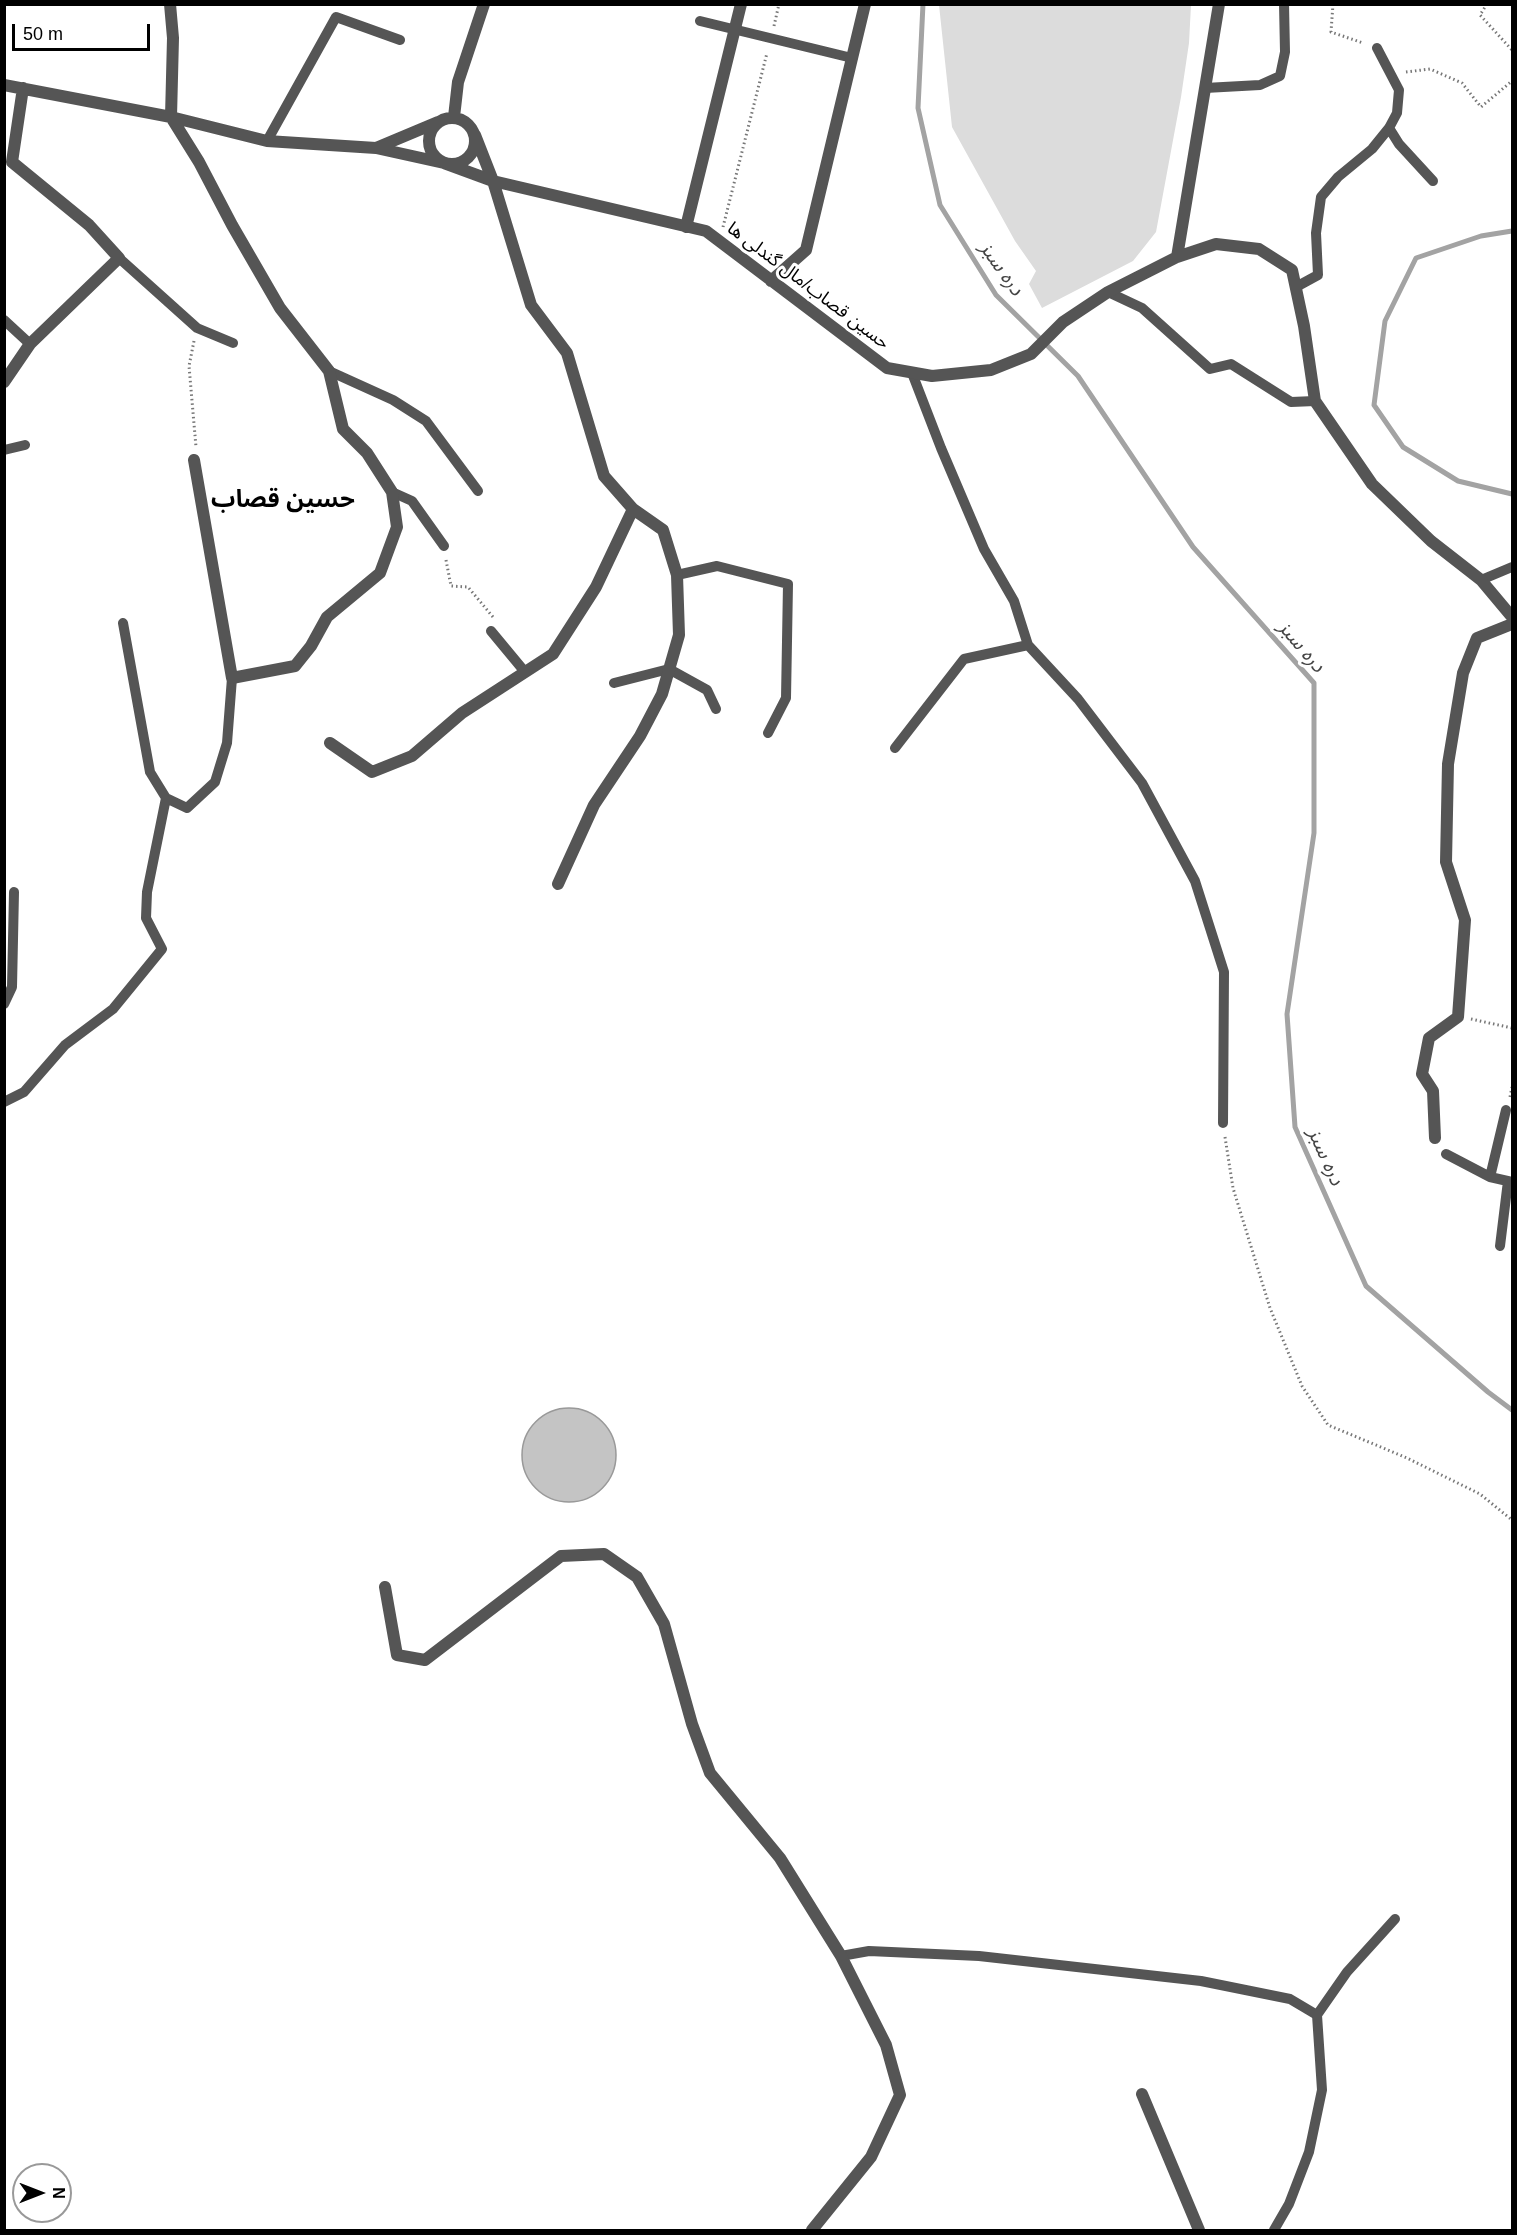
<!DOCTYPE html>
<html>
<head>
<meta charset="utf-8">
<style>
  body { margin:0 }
  #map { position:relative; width:1517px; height:2235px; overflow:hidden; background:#fff; font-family:Helvetica,sans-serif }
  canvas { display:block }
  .frame { position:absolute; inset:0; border:6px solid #000; pointer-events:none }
  .north { position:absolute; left:12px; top:2163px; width:60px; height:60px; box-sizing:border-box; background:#fff; border:2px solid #999; border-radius:50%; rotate:90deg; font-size:16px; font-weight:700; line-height:24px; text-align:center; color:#000 }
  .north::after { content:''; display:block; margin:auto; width:21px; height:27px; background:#000; clip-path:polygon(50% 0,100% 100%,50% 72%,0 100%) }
  .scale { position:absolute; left:12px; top:24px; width:138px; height:27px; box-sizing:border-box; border:3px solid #000; border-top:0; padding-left:8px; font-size:18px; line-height:21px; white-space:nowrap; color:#000; -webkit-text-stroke:4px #fff; paint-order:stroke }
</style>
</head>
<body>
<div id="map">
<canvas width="1517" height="2235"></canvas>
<div class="frame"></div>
<div class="north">N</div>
<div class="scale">50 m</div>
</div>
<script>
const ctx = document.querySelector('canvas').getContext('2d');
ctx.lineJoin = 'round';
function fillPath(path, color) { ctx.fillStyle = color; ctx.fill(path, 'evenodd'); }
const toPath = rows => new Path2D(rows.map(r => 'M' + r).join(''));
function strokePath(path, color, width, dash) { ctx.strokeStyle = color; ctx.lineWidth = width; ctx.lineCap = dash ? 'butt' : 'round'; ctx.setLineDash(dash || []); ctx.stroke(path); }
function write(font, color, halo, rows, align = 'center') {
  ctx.font = font + ' Helvetica,"Noto Sans Arabic",sans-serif'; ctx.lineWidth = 6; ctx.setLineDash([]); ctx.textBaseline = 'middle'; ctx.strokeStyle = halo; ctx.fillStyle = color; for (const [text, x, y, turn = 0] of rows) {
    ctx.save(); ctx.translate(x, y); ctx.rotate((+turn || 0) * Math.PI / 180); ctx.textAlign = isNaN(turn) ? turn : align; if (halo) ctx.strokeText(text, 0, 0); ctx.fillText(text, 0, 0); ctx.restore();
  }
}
fillPath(toPath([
  [939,5,1191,5,1189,43,1181,97,1156,232,1133,261,1042,308,1029,284,1036,271,1015,241,952,127]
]), '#dcdcdc');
strokePath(toPath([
  [923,4,918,108,940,205,996,295,1078,376,1193,547,1314,683,1314,833,1287,1014,1295,1127,1366,1286,1488,1392,1512,1410],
  [1512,231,1481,236,1416,258,1385,321,1374,405,1403,447,1458,481,1512,494]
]), '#a3a3a3', 5);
const building = toPath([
  '522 1455a47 47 0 1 1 94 0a47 47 0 1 1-94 0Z'
]);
fillPath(building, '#c4c4c4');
strokePath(building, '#999', 1.5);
strokePath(toPath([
  [1333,4,1331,32,1363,43],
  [1487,4,1480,15,1512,50],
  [774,26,779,4],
  [1406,72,1430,69,1462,83,1481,107,1512,81],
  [723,227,767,53],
  [194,341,189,366,196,447],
  [446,560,451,586,468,587,493,617],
  [1471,1019,1512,1028],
  [1510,1097,1512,1087],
  [1225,1137,1233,1188,1270,1308,1302,1386,1328,1425,1407,1458,1480,1494,1512,1520]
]), '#777', 3, [1.5, 3]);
strokePath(toPath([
  [700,21,852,58],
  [1205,88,1260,85,1280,76,1285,52,1284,4],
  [1389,128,1399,144,1433,181],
  [267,141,336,17,400,40],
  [119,258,197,328,233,343],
  [1296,287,1318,275,1316,233,1321,197,1338,177,1372,149,1389,128,1397,113,1399,90,1377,48],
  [1108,292,1142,308,1210,369,1231,364,1291,402,1315,401],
  [4,320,30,344],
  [329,371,393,400,426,421,478,491],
  [912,373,941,448,984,549,1014,601,1028,645,1078,699,1142,783,1195,881,1224,972,1223,1123],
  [4,450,25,445],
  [392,492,412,501,444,546],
  [677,575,717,566,788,584,786,698,768,733],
  [1481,580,1512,567],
  [123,623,150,772,166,798],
  [491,631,525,672],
  [614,683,669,669,707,690,716,709],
  [895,748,964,659,1028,645],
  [4,1004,12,987,14,892],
  [4,1102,24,1092,65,1045,113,1009,162,949,146,918,147,892,166,798,187,808,215,782,227,743,232,678],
  [1506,1110,1490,1177,1512,1182],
  [1446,1154,1490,1177],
  [1500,1246,1508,1181],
  [841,1956,869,1951,979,1956,1201,1981,1290,1999,1317,2015,1322,2090,1309,2152,1289,2204,1274,2230],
  [1317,2015,1347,1972,1395,1919]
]), '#555', 10);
strokePath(toPath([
  [170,4,173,38,171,117,199,162,232,225,280,308,329,371,343,429,367,453,392,492,397,527,380,573,327,617,311,646,295,666,232,678,194,460],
  [4,85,171,117,267,141,376,148,444,163,493,181,706,231,887,368,932,376,991,370,1031,354,1063,322,1108,292,1177,257,1219,4],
  [454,117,458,82,484,4],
  '429 141a23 23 0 1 1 46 0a23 23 0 1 1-46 0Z',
  [376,148,438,122],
  [686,227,741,4],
  [1177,257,1216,244,1259,249,1292,270,1304,326,1315,401,1372,484,1431,541,1481,580,1512,617],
  [771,281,806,250,865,4],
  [4,382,30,344,119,258,89,225,12,162,23,88],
  [330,743,372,772,412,756,462,713,553,654,596,587,633,509,604,476,567,353,531,305,493,181,475,135],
  [558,884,594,805,640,736,662,694,679,635,677,575,663,530,633,509],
  [1435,1138,1433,1091,1422,1074,1429,1038,1458,1017,1465,920,1446,862,1448,764,1463,673,1477,638,1512,624],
  [385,1587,397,1655,425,1660,561,1556,604,1554,637,1577,664,1624,692,1724,710,1773,780,1858,841,1956,886,2045,900,2095,871,2157,812,2230],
  [1142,2094,1199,2230]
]), '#555', 12);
write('18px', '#000', '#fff', [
  ["حسین قصاب/مال گندلی ها",808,286,37]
]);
write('italic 20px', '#444', '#fff', [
  ["دره سبز",1001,269,55],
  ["دره سبز",1301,647,50],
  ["دره سبز",1325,1157,66]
]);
write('bold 24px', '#000', '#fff', [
  ["حسین قصاب",283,500]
]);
</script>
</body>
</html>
